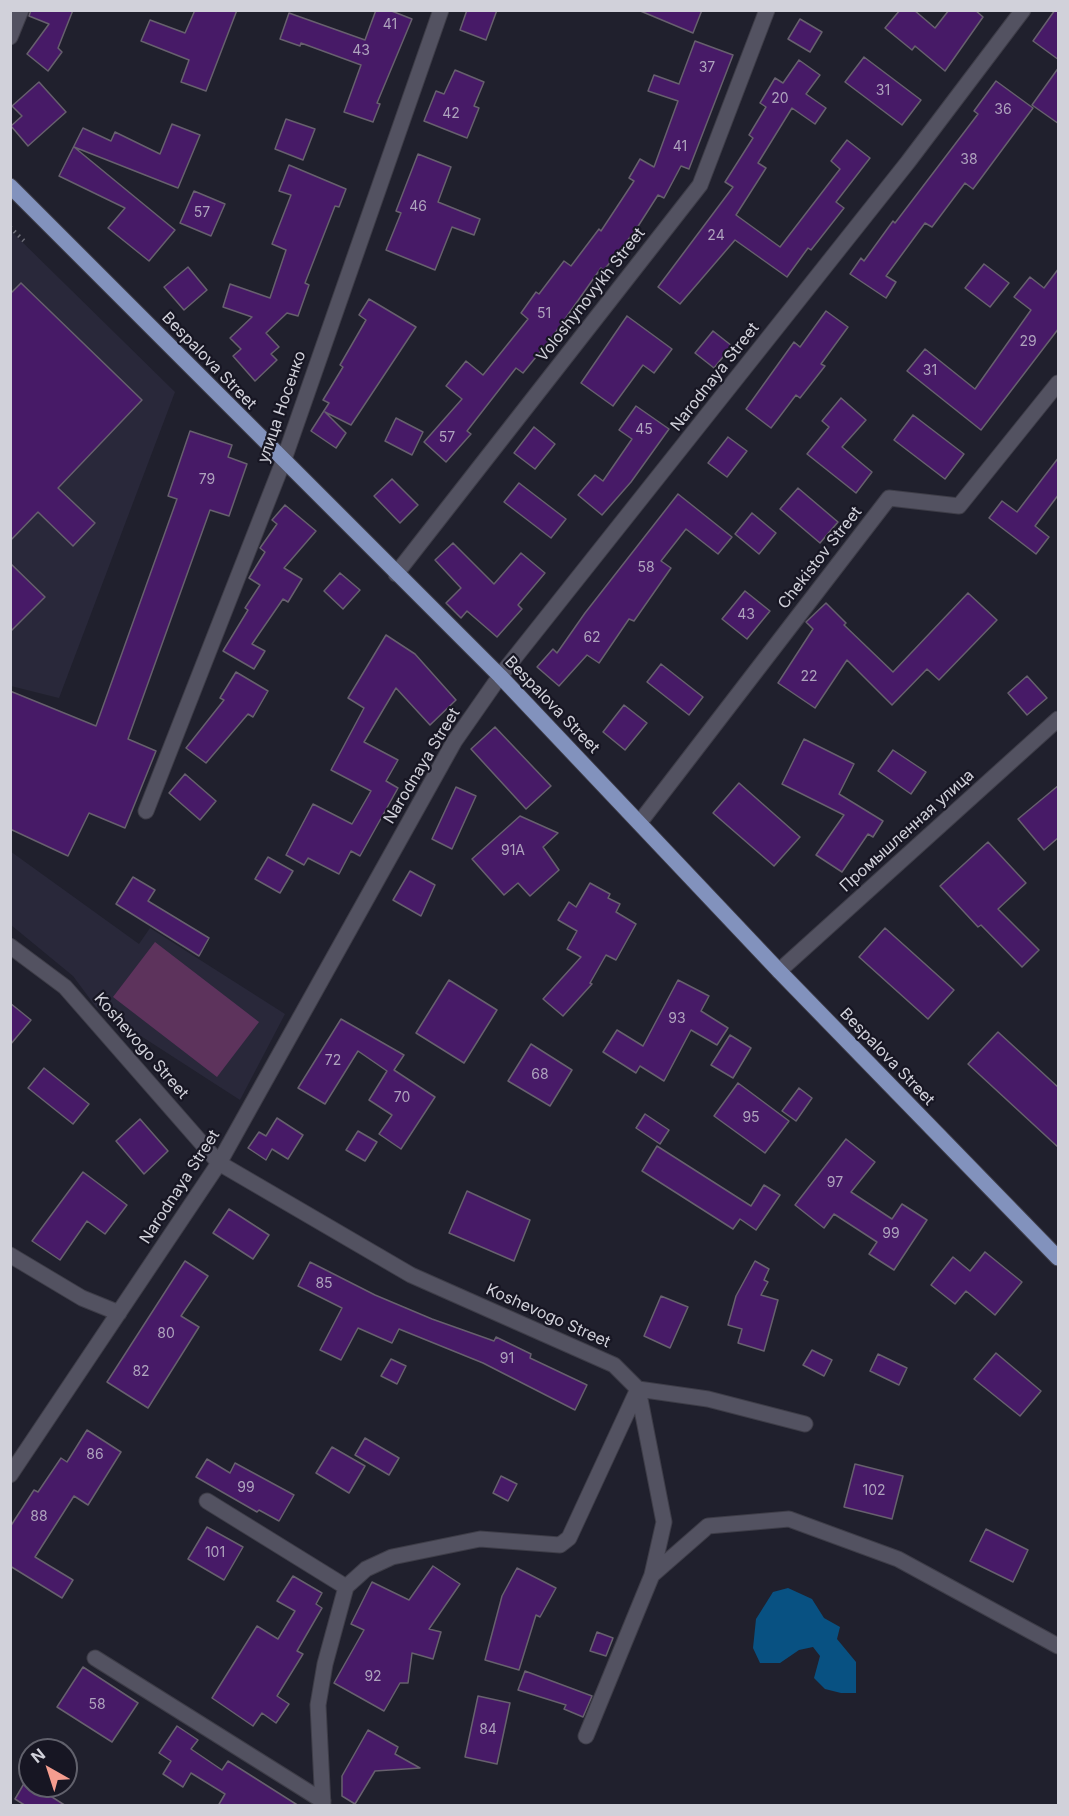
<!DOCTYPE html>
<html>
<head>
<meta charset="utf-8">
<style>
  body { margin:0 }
  #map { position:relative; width:1069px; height:1816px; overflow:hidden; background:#20202d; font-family:Inter,sans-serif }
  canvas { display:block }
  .frame { position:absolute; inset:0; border:12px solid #d1d1da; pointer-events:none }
  .north { position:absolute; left:18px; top:1738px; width:60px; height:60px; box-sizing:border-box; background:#171623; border:2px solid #61616c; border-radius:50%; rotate:321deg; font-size:16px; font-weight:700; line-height:24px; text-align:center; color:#d1d1da }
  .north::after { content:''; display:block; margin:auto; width:21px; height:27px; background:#f59d8f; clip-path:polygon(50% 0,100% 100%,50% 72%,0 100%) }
</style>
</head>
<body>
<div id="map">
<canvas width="1069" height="1816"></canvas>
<div class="frame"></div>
<div class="north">N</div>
</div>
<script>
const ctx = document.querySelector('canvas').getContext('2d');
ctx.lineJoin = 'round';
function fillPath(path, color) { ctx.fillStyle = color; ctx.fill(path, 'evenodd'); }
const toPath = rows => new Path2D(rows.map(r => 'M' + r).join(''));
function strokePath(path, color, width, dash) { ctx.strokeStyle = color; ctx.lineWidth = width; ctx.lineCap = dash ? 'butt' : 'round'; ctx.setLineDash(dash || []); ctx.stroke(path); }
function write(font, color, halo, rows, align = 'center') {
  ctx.font = font + ' Inter,sans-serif'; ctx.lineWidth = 4.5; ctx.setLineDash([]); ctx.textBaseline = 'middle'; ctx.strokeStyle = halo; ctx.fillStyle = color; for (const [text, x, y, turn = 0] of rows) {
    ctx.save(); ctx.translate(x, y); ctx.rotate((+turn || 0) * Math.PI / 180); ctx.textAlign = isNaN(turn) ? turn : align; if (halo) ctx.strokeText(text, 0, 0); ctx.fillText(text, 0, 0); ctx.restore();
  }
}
fillPath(toPath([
  [10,230,175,392,59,698,11,686],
  [10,851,139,944,150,928,285,1014,240,1100,96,1007,73,976,11,925]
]), '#29283a');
fillPath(toPath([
  [155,942,259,1022,217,1077,113,997]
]), '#5d335c');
fillPath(toPath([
  [788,1588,812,1599,824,1618,840,1627,837,1639,856,1662,856,1693,841,1693,825,1689,814,1678,820,1656,813,1647,799,1650,780,1663,760,1663,753,1648,756,1619,773,1592]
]), '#085182');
const building = toPath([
  [31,10,73,10,58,48,62,52,48,71,27,54,49,24,29,16,31,10],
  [195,10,237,10,206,91,181,82,189,60,141,41,150,20,185,33,195,10],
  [376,10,389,10,412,19,377,103,380,104,373,122,344,112,361,65,301,43,300,46,280,39,289,13,365,40,376,10],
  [467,10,497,10,486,40,460,30,467,10],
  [638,10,702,10,693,33,638,10],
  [900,10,914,10,935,28,949,10,975,10,983,17,945,71,915,46,912,50,885,28,900,10],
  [1055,10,1059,10,1059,60,1033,41,1055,10],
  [800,19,822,32,810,52,788,39,800,19],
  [695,41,733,55,689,169,681,166,664,198,658,195,635,231,604,270,601,268,553,336,523,373,516,368,467,431,471,434,446,462,424,442,462,399,446,386,466,361,483,375,528,319,521,313,536,292,539,294,564,261,571,266,599,229,601,231,634,181,629,178,640,159,654,167,678,101,648,91,654,75,679,84,695,41],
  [864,57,921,100,902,125,845,82,864,57],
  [799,60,820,75,806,94,826,108,815,124,792,108,758,163,766,168,736,215,780,247,840,169,831,161,847,140,870,158,836,202,844,208,811,250,808,248,787,277,735,240,680,304,658,287,733,187,725,182,753,138,749,135,766,107,760,103,775,78,783,83,799,60],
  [1059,67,1059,124,1032,105,1059,67],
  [455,70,484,82,474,106,479,108,467,138,424,121,436,91,444,94,455,70],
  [996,81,1033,108,973,189,965,183,932,227,925,223,886,276,896,282,886,298,850,274,861,258,864,261,893,221,895,223,978,114,974,111,996,81],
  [39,82,66,112,28,146,11,126,22,116,12,106,39,82],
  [286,119,315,129,303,160,275,149,286,119],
  [172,124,200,135,178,188,74,147,175,230,149,261,108,228,125,208,59,176,83,128,111,141,115,132,160,154,172,124],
  [418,154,451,167,438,202,480,219,474,235,452,227,435,270,386,250,401,213,396,211,418,154],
  [289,165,346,189,339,207,335,206,305,283,309,285,298,316,287,313,266,333,279,347,271,354,277,360,255,381,233,356,241,349,230,338,252,317,223,307,230,284,270,298,286,250,272,244,291,195,279,191,289,165],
  [194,191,225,204,211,236,180,223,194,191],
  [984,264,1009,283,990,307,965,288,984,264],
  [188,267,207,290,184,310,164,287,188,267],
  [1059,268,1059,328,981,430,907,371,925,349,975,389,1031,310,1014,297,1030,277,1044,288,1059,268],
  [21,283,142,400,58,488,95,523,73,546,38,512,10,541,10,294,21,283],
  [369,299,416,327,351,425,325,412,346,433,336,448,311,431,329,403,323,400,343,367,340,365,366,320,359,315,369,299],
  [826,311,848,327,821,364,825,366,800,398,796,395,771,428,746,409,794,342,800,347,826,311],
  [627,316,672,349,654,373,643,365,613,406,581,383,627,316],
  [713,331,732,346,714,368,695,353,713,331],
  [841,398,866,420,842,447,872,472,856,493,807,454,829,427,822,421,841,398],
  [636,406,669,429,631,482,602,515,578,495,595,475,603,481,632,439,619,430,636,406],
  [913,415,964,454,945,479,894,440,913,415],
  [396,418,423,432,412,455,385,441,396,418],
  [534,427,555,444,535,469,514,453,534,427],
  [190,431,232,445,228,457,247,464,229,516,210,510,128,739,156,751,125,828,89,813,68,856,10,829,10,691,96,726,177,499,168,496,190,431],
  [728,437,747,451,727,477,708,463,728,437],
  [1059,457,1059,494,1035,526,1049,537,1036,554,989,518,1002,501,1017,512,1059,457],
  [392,479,418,505,400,523,374,496,392,479],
  [519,483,566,519,551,538,504,502,519,483],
  [798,488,838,522,820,543,780,509,798,488],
  [678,494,732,537,718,554,686,529,661,561,671,568,634,621,629,619,599,663,587,655,559,686,537,667,553,649,557,653,585,613,678,494],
  [285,505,316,531,284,568,302,579,288,602,283,599,252,644,265,651,254,669,223,651,248,610,245,608,260,585,249,578,265,552,260,548,277,524,272,520,285,505],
  [752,513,776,533,759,554,735,534,752,513],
  [453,543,494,584,521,553,545,573,518,605,522,609,497,637,467,611,461,618,446,603,461,588,435,560,453,543],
  [10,563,45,597,10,632,10,563],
  [340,573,360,590,343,609,324,591,340,573],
  [745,591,770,611,747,639,722,619,745,591],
  [968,593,997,620,939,680,927,669,892,705,847,660,815,708,778,683,813,629,806,622,826,603,846,623,844,625,893,672,968,593],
  [386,635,415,654,456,700,430,725,396,688,364,742,398,760,386,781,398,788,360,856,351,851,339,874,308,858,304,865,286,855,313,804,352,824,371,791,331,770,364,708,348,698,386,635],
  [661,664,703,697,689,715,647,682,661,664],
  [236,672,268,691,253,717,248,714,206,763,186,748,224,700,220,698,236,672],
  [1027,676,1047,698,1027,715,1008,693,1027,676],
  [624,705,647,723,625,750,603,732,624,705],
  [495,727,551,786,526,809,471,749,495,727],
  [804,739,854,764,839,794,883,821,873,837,868,834,842,872,816,855,844,815,782,784,804,739],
  [893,750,926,772,911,794,878,771,893,750],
  [185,774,216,801,200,820,169,793,185,774],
  [739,783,800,837,774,866,713,813,739,783],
  [1059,785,1059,837,1044,850,1018,819,1059,785],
  [456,787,476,796,452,849,432,839,456,787],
  [520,816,558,833,543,847,559,870,530,896,518,883,504,895,472,859,520,816],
  [988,842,1026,883,998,909,1039,950,1022,967,981,925,978,927,940,886,988,842],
  [268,857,293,871,280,893,255,879,268,857],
  [410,871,435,885,421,916,393,900,410,871],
  [133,877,155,890,148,901,209,938,199,956,116,904,133,877],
  [590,883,610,894,608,898,620,904,616,912,636,924,616,960,606,955,590,983,592,984,563,1016,543,999,581,957,567,949,577,931,558,920,569,902,576,907,590,883],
  [885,928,954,990,928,1019,859,957,885,928],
  [449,980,497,1010,464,1063,416,1033,449,980],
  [678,980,709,996,701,1011,728,1028,717,1045,691,1030,664,1081,640,1066,636,1073,603,1052,617,1030,643,1046,678,980],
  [10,1003,31,1020,10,1045,10,1003],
  [341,1019,404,1055,394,1070,435,1097,401,1149,379,1134,392,1115,369,1100,387,1071,358,1051,325,1104,298,1088,341,1019],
  [998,1032,1059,1088,1059,1148,968,1064,998,1032],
  [730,1035,751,1048,733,1078,711,1065,730,1035],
  [531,1044,572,1070,550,1106,508,1081,531,1044],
  [44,1068,89,1104,73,1124,28,1088,44,1068],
  [738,1083,789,1121,765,1153,714,1116,738,1083],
  [799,1088,812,1098,796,1121,782,1111,799,1088],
  [645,1114,669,1130,660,1144,636,1128,645,1114],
  [277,1118,303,1135,288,1159,272,1149,266,1160,248,1148,259,1132,266,1136,277,1118],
  [140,1119,168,1151,144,1174,116,1141,140,1119],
  [358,1131,377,1142,365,1161,346,1150,358,1131],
  [846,1139,875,1162,851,1192,892,1219,902,1204,927,1220,894,1270,869,1254,877,1242,834,1214,824,1228,795,1205,846,1139],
  [657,1146,751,1206,764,1185,780,1195,756,1230,740,1219,733,1229,642,1171,657,1146],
  [83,1172,127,1205,105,1234,87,1221,60,1260,32,1241,83,1172],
  [467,1191,530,1220,514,1261,449,1233,467,1191],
  [229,1209,269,1235,253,1259,213,1233,229,1209],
  [985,1252,1022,1282,995,1315,966,1291,955,1304,931,1285,953,1257,970,1271,985,1252],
  [185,1261,208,1276,181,1316,199,1327,148,1408,107,1382,185,1261],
  [755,1261,769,1269,764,1280,768,1282,761,1295,778,1300,764,1351,738,1343,742,1329,728,1325,736,1296,755,1261],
  [310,1262,375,1295,432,1319,494,1341,496,1337,531,1354,530,1358,587,1385,575,1410,483,1363,399,1329,392,1343,358,1328,341,1360,320,1350,342,1308,298,1286,310,1262],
  [661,1296,688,1307,670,1348,644,1336,661,1296],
  [812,1350,832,1360,824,1376,803,1365,812,1350],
  [996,1353,1041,1391,1020,1416,974,1379,996,1353],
  [878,1354,907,1368,899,1385,870,1371,878,1354],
  [391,1359,406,1366,397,1384,381,1376,391,1359],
  [87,1430,121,1452,88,1505,74,1496,35,1557,73,1580,62,1598,10,1566,10,1527,34,1490,38,1492,61,1458,67,1462,87,1430],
  [365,1438,399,1458,389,1475,355,1455,365,1438],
  [332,1447,365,1466,349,1493,316,1473,332,1447],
  [207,1459,230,1473,235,1463,294,1495,279,1521,259,1510,257,1512,196,1477,207,1459],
  [855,1464,903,1476,892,1519,844,1507,855,1464],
  [501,1476,517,1484,508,1501,493,1493,501,1476],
  [207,1527,243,1547,224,1580,188,1559,207,1527],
  [986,1529,1028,1550,1013,1582,970,1561,986,1529],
  [433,1566,460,1584,429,1629,441,1632,433,1659,412,1653,408,1683,400,1683,384,1711,334,1683,364,1630,351,1624,372,1582,409,1600,433,1566],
  [517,1568,556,1588,540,1617,536,1615,519,1670,485,1660,502,1596,517,1568],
  [293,1576,322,1593,316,1604,322,1608,297,1651,303,1654,277,1696,289,1704,276,1723,262,1713,253,1726,212,1698,257,1626,278,1639,295,1611,277,1601,293,1576],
  [597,1632,613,1638,606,1656,590,1651,597,1632],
  [83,1667,138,1703,112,1742,57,1707,83,1667],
  [525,1671,592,1696,583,1717,564,1709,566,1705,518,1690,525,1671],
  [478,1696,510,1703,497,1764,465,1757,478,1696],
  [177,1726,198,1740,191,1749,222,1770,228,1761,299,1806,218,1806,225,1794,191,1773,183,1787,163,1774,171,1761,159,1753,177,1726],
  [368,1730,398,1747,395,1754,420,1768,375,1771,355,1804,342,1796,342,1776,368,1730],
  [26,1780,30,1786,35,1786,66,1806,26,1806,15,1799,26,1780]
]);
fillPath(building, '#471a67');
strokePath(building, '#67606e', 1.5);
const minor = toPath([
  [10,37,21,10],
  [396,574,700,185,767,10],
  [146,811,283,462,441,10],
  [640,822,889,498,959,506,1058,383],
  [10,946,65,987,219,1163,411,1275,614,1365,638,1389,569,1538,560,1545,480,1539,392,1557,366,1569,346,1587,325,1664,318,1705,323,1806],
  [779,971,1058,719],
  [10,1255,82,1298,119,1313],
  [10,1475,219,1163,454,742,500,676,908,162,1023,10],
  [207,1501,346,1587],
  [652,1575,708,1526,789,1519,898,1559,1058,1646],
  [95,1658,323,1801],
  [586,1736,652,1575,664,1522,638,1389,708,1399,805,1424]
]);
const major = toPath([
  [10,186,500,676,779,971,1058,1258]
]);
strokePath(minor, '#3e3d48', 17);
strokePath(major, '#3e3d48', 17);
strokePath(toPath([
  [10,227,25,242]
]), '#6c6c77', 4, [1.5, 4.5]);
strokePath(minor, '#535261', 15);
strokePath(major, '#8292bd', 15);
write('14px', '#aea3bd', null, [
  ["41",390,25],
  ["43",361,51],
  ["37",707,68],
  ["31",883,91],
  ["20",780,99],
  ["36",1003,110],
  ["42",451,114],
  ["41",680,147],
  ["38",969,160],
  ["46",418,207],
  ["57",202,213],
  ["24",716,236],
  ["51",544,314],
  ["29",1028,342],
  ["31",930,371],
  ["45",644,430],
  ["57",447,438],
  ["79",207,480],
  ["58",646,568],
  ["43",746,615],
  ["62",592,638],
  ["22",809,677],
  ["91А",513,851],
  ["93",677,1019],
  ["72",333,1061],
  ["68",540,1075],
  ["70",402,1098],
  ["95",751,1118],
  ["97",835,1183],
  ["99",891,1234],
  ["85",324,1284],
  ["80",166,1334],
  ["91",507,1359],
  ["82",141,1372],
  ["86",95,1455],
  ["99",246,1488],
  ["102",874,1491],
  ["88",39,1517],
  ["101",215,1553],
  ["92",373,1677],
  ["58",97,1705],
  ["84",488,1730]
]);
write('16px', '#d1d1da', '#171623', [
  ["Voloshynovykh Street",591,295,-52],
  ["Bespalova Street",209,361,46],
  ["Narodnaya Street",715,377,-52],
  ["улица Носенко",282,407,-71],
  ["Chekistov Street",820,558,-52],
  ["Bespalova Street",552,705,46],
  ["Narodnaya Street",422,766,-59],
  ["Промышленная улица",907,831,-42],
  ["Koshevogo Street",141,1046,49],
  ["Bespalova Street",887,1057,46],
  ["Narodnaya Street",180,1187,-57],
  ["Koshevogo Street",548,1316,24]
]);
</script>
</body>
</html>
